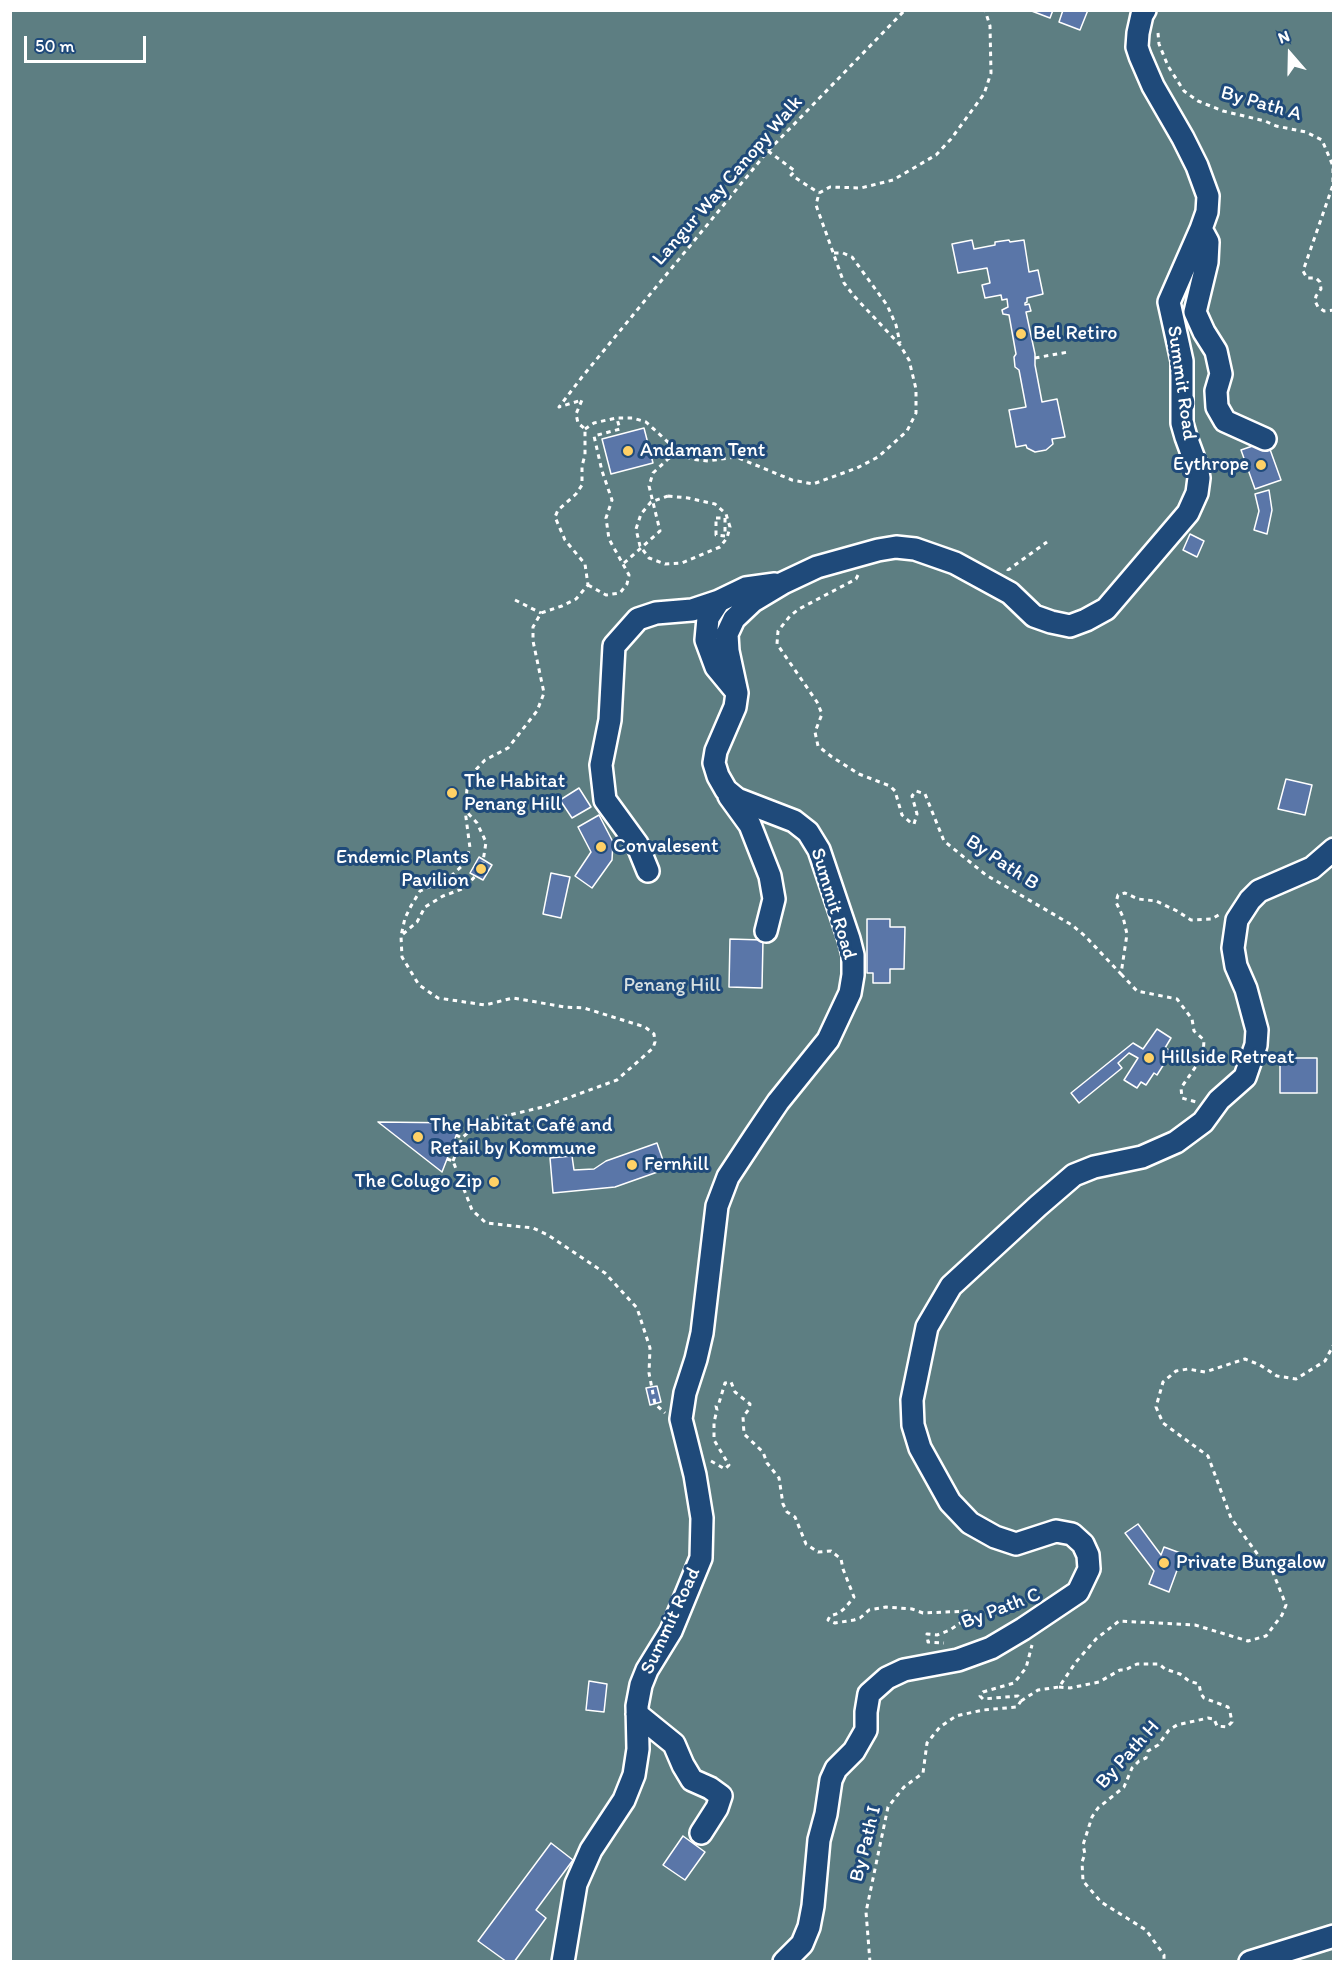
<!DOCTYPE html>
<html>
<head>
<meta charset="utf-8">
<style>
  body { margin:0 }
  #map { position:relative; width:1344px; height:1972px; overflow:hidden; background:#1f4a7a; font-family:Itim,sans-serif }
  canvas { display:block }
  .frame { position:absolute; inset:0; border:12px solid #fff; pointer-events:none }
  .north { position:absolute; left:1260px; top:24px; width:60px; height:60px; -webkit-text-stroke:4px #1f4a7a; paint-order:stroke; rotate:340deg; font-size:16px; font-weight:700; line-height:24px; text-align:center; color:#fff }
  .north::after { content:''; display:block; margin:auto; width:21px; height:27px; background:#fff; clip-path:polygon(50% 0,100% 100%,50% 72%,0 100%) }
  .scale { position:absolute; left:24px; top:36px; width:122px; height:27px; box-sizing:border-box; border:3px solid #fff; border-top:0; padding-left:8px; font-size:18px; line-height:21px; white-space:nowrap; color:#fff; -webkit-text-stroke:4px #1f4a7a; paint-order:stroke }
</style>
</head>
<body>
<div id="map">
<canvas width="1344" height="1972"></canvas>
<div class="frame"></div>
<div class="north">N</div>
<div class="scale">50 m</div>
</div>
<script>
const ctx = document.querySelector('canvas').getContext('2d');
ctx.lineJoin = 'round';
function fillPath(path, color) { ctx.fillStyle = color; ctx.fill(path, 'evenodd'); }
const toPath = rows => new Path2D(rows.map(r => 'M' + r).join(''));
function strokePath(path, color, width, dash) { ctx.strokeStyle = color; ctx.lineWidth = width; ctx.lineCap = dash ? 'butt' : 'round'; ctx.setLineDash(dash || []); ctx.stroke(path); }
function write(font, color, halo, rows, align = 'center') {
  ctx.font = font + ' Itim,sans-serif'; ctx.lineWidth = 6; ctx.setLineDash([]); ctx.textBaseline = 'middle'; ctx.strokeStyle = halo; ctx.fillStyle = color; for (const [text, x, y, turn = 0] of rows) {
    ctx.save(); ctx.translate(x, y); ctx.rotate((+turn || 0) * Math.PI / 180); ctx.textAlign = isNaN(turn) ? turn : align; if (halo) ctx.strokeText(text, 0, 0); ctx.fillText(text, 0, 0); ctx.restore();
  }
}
fillPath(toPath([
  [11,11,1333,11,1333,1961,11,1962]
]), '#5d7e82');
const building = toPath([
  [1029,10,1053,10,1050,18,1029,10],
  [1063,10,1088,10,1080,30,1059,22,1063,10],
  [972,240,974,249,995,245,995,242,1009,240,1010,242,1024,240,1029,272,1038,270,1043,294,1027,298,1027,302,1025,303,1025,305,1029,304,1031,311,1026,312,1035,354,1035,365,1042,402,1057,399,1065,437,1052,439,1053,444,1046,450,1035,452,1027,448,1026,445,1016,447,1009,410,1026,407,1019,370,1015,367,1014,357,1016,354,1009,315,1003,314,1002,310,1008,307,1007,299,1002,300,1001,295,985,298,982,285,990,283,987,268,958,273,952,244,972,240],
  [644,428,653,463,611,474,602,439,644,428],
  [1267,441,1281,480,1255,489,1241,450,1267,441],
  [1269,490,1272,510,1267,534,1254,530,1259,511,1255,494,1269,490],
  [1190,534,1204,541,1197,557,1183,550,1190,534],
  [1286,779,1312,785,1305,815,1278,809,1286,779],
  [579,788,591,807,572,818,560,800,579,788],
  [599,815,613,842,612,860,592,888,575,876,591,852,578,827,599,815],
  [479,857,492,865,483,880,470,873,479,857],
  [551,873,570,877,561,918,543,914,551,873],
  [867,919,890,919,890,927,905,927,904,969,890,969,890,983,873,983,873,973,867,973,867,919],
  [730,939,763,940,762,988,729,987,730,939],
  [1157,1029,1171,1038,1165,1048,1169,1050,1166,1055,1169,1056,1157,1075,1154,1073,1146,1085,1141,1082,1137,1088,1124,1080,1138,1058,1129,1053,1118,1063,1122,1068,1079,1103,1071,1093,1133,1043,1143,1049,1157,1029],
  [1280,1058,1317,1058,1317,1093,1280,1093,1280,1058],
  [378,1122,461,1123,442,1172,378,1122],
  [657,1143,666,1169,615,1187,553,1193,550,1158,572,1156,574,1170,594,1169,606,1161,657,1143],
  [657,1386,661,1402,650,1405,646,1388,657,1386],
  [1138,1524,1161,1555,1164,1547,1183,1554,1169,1592,1149,1584,1154,1571,1125,1533,1138,1524],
  [589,1681,607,1684,604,1712,586,1710,589,1681],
  [683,1836,705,1852,685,1880,663,1865,683,1836],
  [551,1843,573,1860,536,1910,546,1918,514,1962,507,1962,478,1941,551,1843]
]);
fillPath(building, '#5a76a8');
strokePath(building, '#fff', 1.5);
const minor = toPath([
  [1201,229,1208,242,1207,262,1195,312,1204,332,1216,351,1221,374,1216,391,1217,407,1225,421,1265,439],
  [735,690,716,667,706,640,708,618,719,601,746,588,775,584],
  [729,796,750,825,770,876,774,899,766,931],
  [648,871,637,844,605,800,601,765,610,720,614,646,638,619,656,613,692,610,719,601],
  [637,1714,674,1744,683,1765,692,1780,710,1788,721,1796,717,1808,701,1833],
  [563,1962,576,1884,591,1850,624,1800,634,1775,638,1749,637,1706,641,1685,647,1670,671,1631,701,1558,702,1518,695,1475,681,1419,685,1393,696,1359,702,1333,717,1206,728,1177,755,1136,778,1102,828,1040,850,993,853,975,853,955,849,939,819,850,808,832,794,821,737,799,726,790,718,776,714,763,716,751,735,707,737,693,728,651,727,634,734,619,753,601,783,583,817,567,878,550,896,547,915,549,955,563,1010,593,1034,616,1051,622,1070,626,1086,620,1106,609,1188,513,1197,493,1199,478,1197,467,1186,437,1182,423,1182,361,1169,302,1201,229,1207,212,1208,196,1197,166,1183,138,1153,86,1140,56,1137,47,1138,33,1142,15,1145,10],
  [784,1962,802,1944,809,1927,813,1906,819,1840,826,1814,831,1780,836,1769,854,1751,866,1730,866,1712,869,1694,887,1678,904,1670,958,1660,991,1648,1023,1629,1078,1592,1089,1569,1088,1555,1083,1544,1072,1534,1056,1531,1016,1544,995,1537,970,1523,950,1502,920,1448,913,1425,912,1400,927,1327,951,1286,1038,1206,1074,1175,1094,1167,1142,1157,1176,1142,1203,1122,1219,1100,1245,1077,1256,1045,1257,1030,1246,989,1236,966,1233,948,1237,920,1250,900,1259,891,1312,868,1334,849],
  [1250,1962,1334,1936]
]);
strokePath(minor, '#fff', 26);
strokePath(toPath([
  [1158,33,1159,44,1168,66,1184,91,1198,101,1223,111,1265,121,1276,126,1306,132,1322,140,1333,166,1333,185,1303,271,1307,278,1316,278,1320,282,1321,289,1316,296,1315,301,1318,307,1324,311,1334,310],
  [768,151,795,171,791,175,819,193],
  [819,193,830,187,861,188,893,180,936,155,951,139,984,94,991,73,990,26,985,10],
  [834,253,843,253,852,257,887,305,896,325,900,343],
  [1035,358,1068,352],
  [585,429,594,423,616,418,633,418,646,422,680,453,691,459,708,461,736,457,792,480,813,484,857,468,878,457,907,431,916,413,916,389,909,360,900,345,854,296,844,283,816,205,819,193],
  [716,518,725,518,725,536,716,535,716,518],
  [624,563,660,531,649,486,653,473,668,459,680,453],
  [1008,571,1008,570,1047,542],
  [858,575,856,579,799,609,790,616,778,631,777,644,817,702,822,714,815,732,818,746,832,757,859,774,890,786,895,791,902,815,911,823,914,824,917,814,912,796,916,791,925,794,944,841,986,875,1072,925,1085,936,1121,974,1127,934,1123,917,1116,902,1118,895,1125,893,1138,899,1156,901,1177,911,1191,920,1212,919,1220,914],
  [588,585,606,595,620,593,627,584,629,575,609,539,606,518,612,500,602,471,594,436,620,429,617,419],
  [515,600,541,613],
  [403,934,417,922,425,907,443,896,465,888,482,868,486,842,477,823,466,811],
  [1121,974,1137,991,1177,999,1192,1019,1194,1031,1204,1040,1203,1056,1181,1088,1182,1098,1196,1102],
  [456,1135,462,1138,480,1122,543,1107,617,1080,653,1048,655,1042,654,1034,645,1027,584,1008,565,1007,513,998,485,1005,438,998,419,985,402,957,401,936,405,918,411,906,420,891,449,878,464,864,470,848,465,810,468,778,485,760,508,748,537,711,544,693,533,641,533,627,541,613,562,606,576,599,588,585,585,564,565,540,555,517,558,510,576,494,582,485,582,466,585,455,585,429,578,423,576,414,582,400,559,407,582,377,768,151,905,10],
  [447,1159,453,1161,472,1210,486,1223,533,1228,548,1235,605,1273,637,1308,650,1348,649,1373,655,1404,665,1413],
  [453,1161,462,1138],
  [711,1461,725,1469,729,1465,714,1440,714,1422,717,1410,716,1406,719,1403,725,1383,731,1382,735,1392,750,1404,749,1409,743,1417,744,1434,763,1452,767,1463,779,1478,783,1504,787,1512,795,1517,806,1544,818,1552,831,1551,841,1559,843,1569,854,1597,845,1608,839,1613,830,1616,828,1620,835,1623,854,1620,860,1618,869,1610,886,1607,912,1609,923,1613,969,1611,966,1619,950,1630,937,1635,927,1634,928,1642,944,1643],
  [1059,1687,1070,1688,1099,1682,1120,1670,1125,1670,1137,1664,1159,1664,1165,1669,1180,1674,1189,1681,1199,1684,1201,1694,1204,1698,1228,1707,1230,1712,1232,1722,1227,1727,1217,1726,1214,1719,1208,1718,1177,1725,1169,1730,1158,1745,1148,1751,1146,1758,1139,1761,1132,1768,1124,1787,1098,1808,1092,1817,1083,1845,1085,1854,1082,1862,1083,1881,1101,1902,1146,1930,1164,1955,1164,1962],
  [1021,1701,1038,1690,1059,1687,1076,1662,1096,1639,1119,1621,1195,1625,1248,1641,1266,1636,1282,1615,1286,1605,1272,1570,1261,1559,1231,1518,1208,1456,1163,1423,1156,1407,1163,1382,1176,1371,1188,1369,1205,1372,1245,1359,1260,1365,1277,1376,1296,1379,1325,1361,1334,1344],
  [870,1962,866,1912,888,1807,904,1787,923,1773,927,1743,940,1727,956,1716,983,1710,1017,1707,1021,1701,1018,1696,983,1699,980,1696,983,1692,1014,1683,1026,1668,1032,1645]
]), '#fff', 3, [4.5, 4.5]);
strokePath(minor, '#1f4a7a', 21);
strokePath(toPath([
  [668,496,688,498,715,504,726,514,730,527,727,538,720,547,682,563,665,564,649,558,640,546,636,529,641,514,651,502,668,496]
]), '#fff', 3, [4.5, 4.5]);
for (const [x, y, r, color] of [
  [1021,334,6,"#ffd166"],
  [628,451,6,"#ffd166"],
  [1261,465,6,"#ffd166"],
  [452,793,6,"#ffd166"],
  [601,847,6,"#ffd166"],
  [481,869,6,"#ffd166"],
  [1149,1058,6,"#ffd166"],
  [418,1137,6,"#ffd166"],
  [632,1165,6,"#ffd166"],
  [494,1182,6,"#ffd166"],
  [1164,1563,6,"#ffd166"]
]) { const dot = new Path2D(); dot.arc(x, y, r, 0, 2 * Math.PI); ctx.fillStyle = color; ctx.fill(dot); strokePath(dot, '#1f4a7a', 2); }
write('20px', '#fff', '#1f4a7a', [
  ["By Path A",1261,104,16],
  ["Langur Way Canopy Walk",728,181,-49],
  ["Summit Road",1181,383,82],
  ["By Path B",1002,863,34],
  ["Summit Road",833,904,73],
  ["By Path C",1001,1609,-21],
  ["Summit Road",671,1621,-65],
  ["By Path H",1128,1755,-48],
  ["By Path I",866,1844,-76]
]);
write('20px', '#fff', '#1f4a7a', [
  ["Bel Retiro",1033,334],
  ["Andaman Tent",640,451],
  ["Eythrope",1249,465,"right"],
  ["The Habitat",464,782],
  ["Penang Hill",464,805],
  ["Convalesent",613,847],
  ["Endemic Plants",469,858,"right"],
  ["Pavilion",469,881,"right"],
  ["Hillside Retreat",1161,1058],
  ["The Habitat Café and",430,1126],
  ["Retail by Kommune",430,1149],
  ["Fernhill",644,1165],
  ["The Colugo Zip",482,1182,"right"],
  ["Private Bungalow",1176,1563]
], 'left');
write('20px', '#d6dfe0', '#1f4a7a', [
  ["Penang Hill",672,986]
]);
</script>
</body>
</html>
